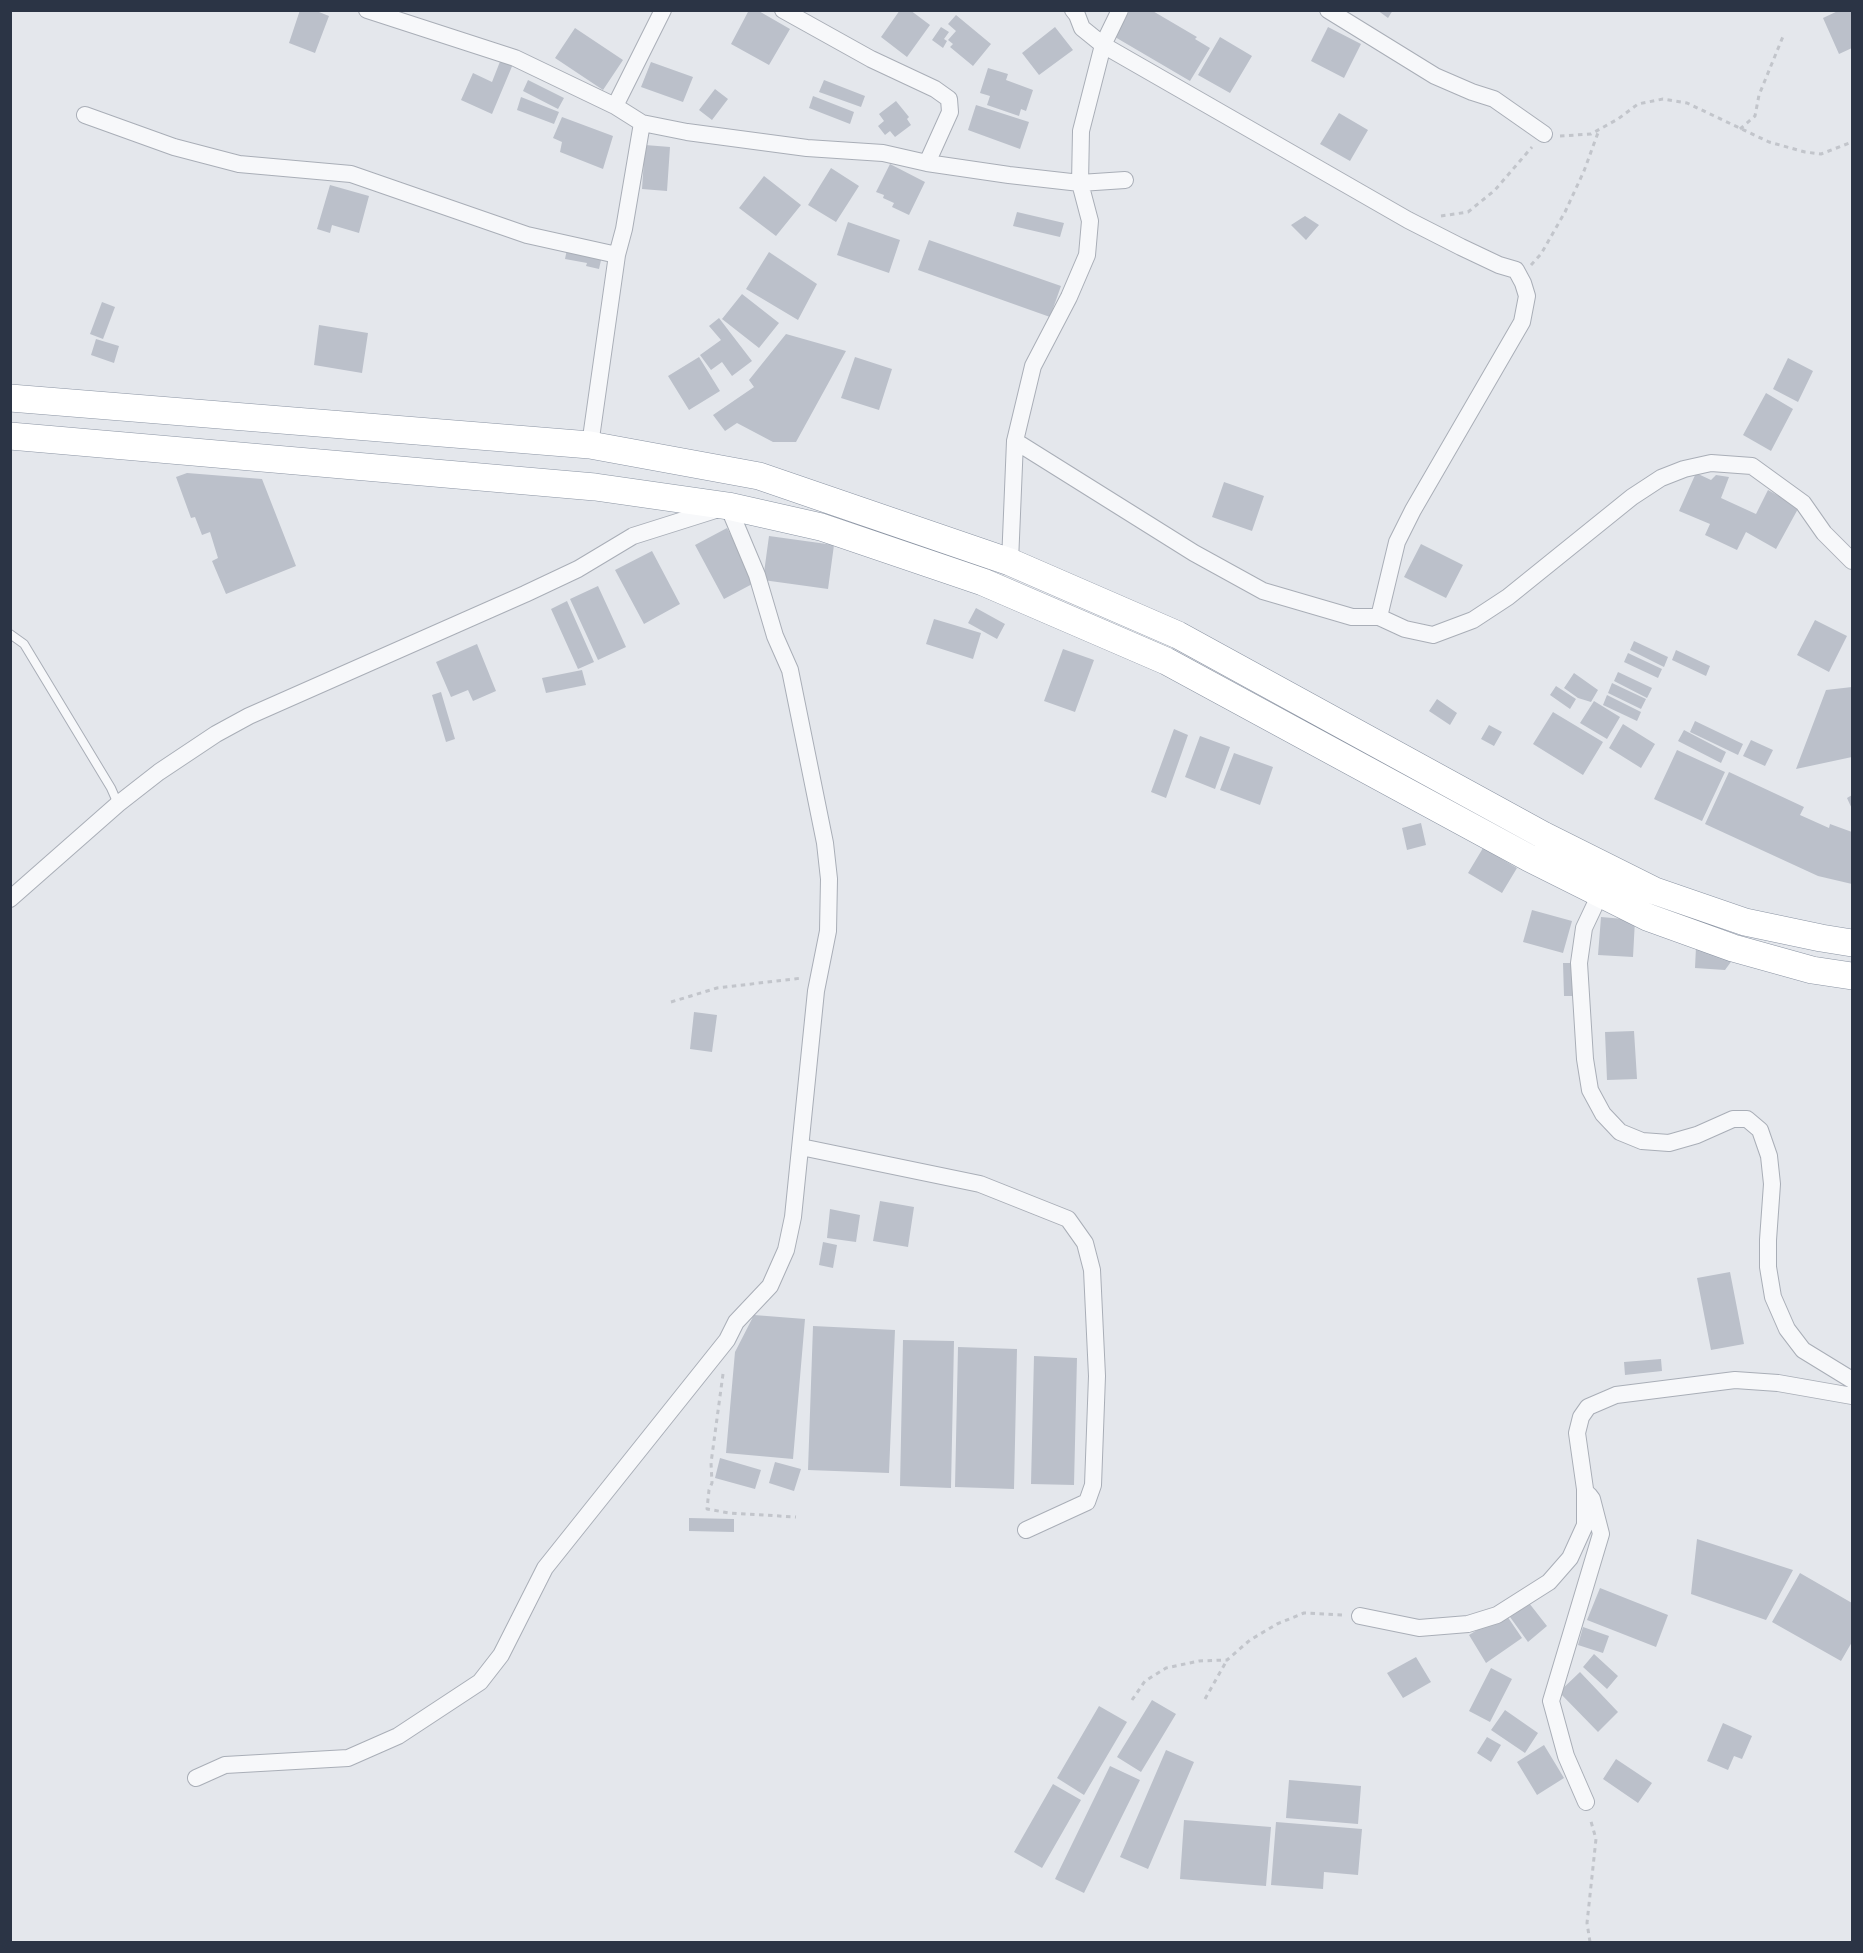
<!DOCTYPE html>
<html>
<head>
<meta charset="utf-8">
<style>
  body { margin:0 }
  #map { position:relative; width:1863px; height:1953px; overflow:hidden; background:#e4e7ec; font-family:"PT Sans",sans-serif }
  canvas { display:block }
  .frame { position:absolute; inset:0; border:12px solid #2b3445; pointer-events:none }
</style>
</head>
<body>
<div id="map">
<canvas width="1863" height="1953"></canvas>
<div class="frame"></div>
</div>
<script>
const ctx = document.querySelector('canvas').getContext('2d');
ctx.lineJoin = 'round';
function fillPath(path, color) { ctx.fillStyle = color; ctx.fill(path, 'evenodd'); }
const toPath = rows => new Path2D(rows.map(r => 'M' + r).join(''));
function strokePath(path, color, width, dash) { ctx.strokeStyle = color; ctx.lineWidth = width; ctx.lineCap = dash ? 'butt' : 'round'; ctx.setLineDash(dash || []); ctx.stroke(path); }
fillPath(toPath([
  [300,10,314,10,329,16,315,53,289,43],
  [749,10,757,10,790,29,769,65,731,44],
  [900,10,910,10,930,25,907,57,881,37],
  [1130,10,1151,10,1197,37,1195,39,1210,48,1190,81,1115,37],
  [1377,10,1393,10,1388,18],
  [1840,10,1852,10,1852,48,1839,54,1823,18],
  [956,15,991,44,973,66,950,47,953,44,948,40,956,31,948,24],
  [941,27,949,32,944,39,947,41,943,48,932,40],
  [1055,27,1073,50,1039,75,1022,53],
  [1328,27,1361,44,1344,78,1311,61],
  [575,28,623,60,603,90,555,58],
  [1220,37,1252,56,1230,93,1198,75],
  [501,59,513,64,492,114,461,100,473,73,492,82],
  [651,62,693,77,683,102,641,87],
  [988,68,1008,74,1006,80,1033,90,1026,111,1021,109,1019,116,987,105,990,96,980,93],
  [528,80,564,98,558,109,523,91],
  [824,80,865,96,861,107,819,92],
  [715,89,728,99,712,120,699,110],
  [813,96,854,112,850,124,809,108],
  [521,97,559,112,554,124,517,110],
  [896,101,909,117,907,119,911,125,895,137,890,131,885,135,878,126,884,121,879,114],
  [976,105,1029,122,1020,149,968,130],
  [1339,113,1368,130,1350,161,1320,144],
  [562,117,613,136,603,169,560,152,562,142,553,138],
  [645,145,670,147,667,191,642,189],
  [890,164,925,182,909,215,892,207,894,203,883,198,884,195,876,192],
  [831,168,859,186,836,222,808,205],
  [764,176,801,205,776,236,739,208],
  [330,185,369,196,359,233,332,225,330,233,317,229],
  [1017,212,1064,223,1060,237,1013,226],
  [1305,216,1319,225,1306,240,1291,225],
  [848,222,900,240,889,273,837,255],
  [929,240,1061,286,1050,317,918,270],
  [567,249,602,256,599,269,586,266,587,263,565,259],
  [769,252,817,284,798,320,746,289],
  [742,294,779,323,759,348,722,319],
  [102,302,115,307,103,339,90,334],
  [719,318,752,361,732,376,722,362,711,370,700,355,721,340,709,326],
  [319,325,368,333,362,373,314,365],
  [786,334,846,351,796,442,773,442,737,423,725,431,713,415,754,387,749,380],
  [96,339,119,346,114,363,91,355],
  [699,357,720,391,689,410,668,376],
  [855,357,892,369,879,410,841,398],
  [1788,358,1813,371,1798,402,1773,389],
  [1766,393,1793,409,1771,451,1743,435],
  [187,473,262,479,296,566,226,594,212,561,218,558,210,532,202,535,195,517,191,518,176,477],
  [1696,473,1711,480,1716,475,1729,477,1721,498,1756,514,1768,490,1799,507,1776,549,1746,532,1737,550,1705,535,1710,524,1679,511],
  [1224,482,1264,496,1252,531,1212,517],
  [727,528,756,582,724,599,695,545],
  [769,536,834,545,828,589,763,580],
  [1421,544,1463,565,1446,598,1404,577],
  [652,551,680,604,644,624,615,570],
  [598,586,626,647,598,660,570,599],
  [567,601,594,662,578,669,551,609],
  [976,608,1005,624,997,639,968,623],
  [934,619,981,633,973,659,926,644],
  [1815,620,1847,636,1829,672,1797,655],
  [1634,641,1668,657,1664,667,1630,650],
  [477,644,496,691,473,701,468,690,451,697,436,662],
  [1063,649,1094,660,1075,712,1044,701],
  [1676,650,1710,666,1706,676,1672,660],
  [1628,653,1662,669,1658,678,1624,662],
  [582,670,586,685,546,693,542,678],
  [1618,672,1652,688,1647,698,1614,681],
  [1574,673,1598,690,1591,702,1578,698,1564,688],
  [1612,683,1646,699,1641,709,1608,693],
  [1556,686,1576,699,1570,709,1550,695],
  [1852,687,1852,757,1796,769,1826,690],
  [441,692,455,739,446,742,432,695],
  [1607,695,1641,712,1637,721,1603,705],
  [1437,699,1457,713,1450,725,1429,711],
  [1594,701,1620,717,1607,739,1580,723],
  [1553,712,1603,742,1583,775,1533,744],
  [1695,721,1743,744,1738,755,1690,732],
  [1623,724,1655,744,1641,768,1609,748],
  [1489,725,1502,732,1494,746,1481,739],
  [1174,729,1188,735,1166,798,1151,792],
  [1684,730,1726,752,1721,763,1678,741],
  [1200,736,1230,747,1215,789,1185,777],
  [1751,740,1773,750,1765,766,1743,756],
  [1677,750,1725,772,1702,821,1654,799],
  [1234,753,1273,767,1260,805,1220,790],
  [1729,772,1804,807,1800,815,1829,828,1830,824,1852,832,1852,884,1818,876,1705,824],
  [1852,795,1852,809,1847,798],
  [1421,823,1426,845,1407,850,1402,828],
  [1483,848,1517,868,1502,893,1468,873],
  [1532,910,1572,921,1563,953,1523,942],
  [1601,917,1635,920,1633,957,1598,955],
  [1696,947,1736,955,1725,970,1695,968],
  [1563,963,1575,963,1576,996,1564,996],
  [694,1012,717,1015,712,1052,690,1049],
  [1634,1031,1637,1079,1607,1080,1605,1032],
  [880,1201,914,1207,908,1247,873,1241],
  [830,1209,860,1215,856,1242,827,1238],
  [823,1242,837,1245,833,1268,819,1265],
  [1730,1272,1744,1344,1711,1350,1697,1278],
  [754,1315,805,1319,793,1459,726,1453,735,1352],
  [813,1326,895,1330,889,1473,808,1470],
  [903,1340,954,1341,951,1488,900,1486],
  [958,1347,1017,1349,1014,1489,955,1487],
  [1034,1356,1077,1358,1074,1485,1031,1484],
  [1661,1359,1662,1371,1625,1375,1624,1362],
  [720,1458,761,1470,755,1489,715,1478],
  [775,1462,801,1469,794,1491,769,1483],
  [689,1518,734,1519,734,1532,689,1531],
  [1697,1539,1793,1570,1766,1620,1691,1594],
  [1800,1573,1852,1603,1852,1642,1841,1661,1772,1622],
  [1600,1588,1668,1615,1656,1647,1587,1620],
  [1529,1603,1547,1626,1528,1642,1510,1617],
  [1505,1613,1522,1638,1486,1663,1469,1635],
  [1583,1627,1609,1636,1603,1653,1578,1645],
  [1594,1654,1618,1676,1607,1689,1583,1667],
  [1416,1657,1431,1682,1403,1698,1387,1673],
  [1491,1668,1512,1679,1490,1722,1469,1711],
  [1580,1672,1618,1712,1598,1732,1559,1692],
  [1152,1700,1176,1714,1141,1772,1117,1757],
  [1099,1706,1127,1722,1084,1795,1057,1778],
  [1505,1710,1538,1733,1525,1753,1491,1730],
  [1723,1723,1752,1736,1742,1759,1734,1756,1728,1770,1707,1761],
  [1487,1737,1501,1745,1491,1762,1477,1753],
  [1544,1745,1564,1778,1537,1795,1517,1762],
  [1166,1750,1194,1762,1148,1869,1120,1857],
  [1616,1759,1652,1783,1638,1803,1603,1779],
  [1110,1766,1140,1780,1084,1893,1055,1879],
  [1289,1780,1361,1786,1358,1824,1286,1818],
  [1053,1784,1081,1800,1042,1868,1014,1852],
  [1184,1820,1271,1827,1266,1886,1180,1879],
  [1276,1822,1362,1829,1358,1875,1324,1872,1323,1889,1271,1885]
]), '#bbc0ca');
const service = toPath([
  [10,634,24,644,111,788,118,804]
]);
const minor = toPath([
  [367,10,515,58,615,106,642,123,687,132,807,148,883,153,927,163,1009,175,1080,183,1125,180],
  [783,10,871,59,935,89,949,99,950,112,927,163],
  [1073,10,1077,15,1082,28,1103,45,1408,220,1461,247,1499,265,1516,270,1523,283,1527,296,1522,322,1413,510,1397,542,1379,617],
  [1328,10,1435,76,1472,92,1494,99,1544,134],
  [615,106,663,10],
  [85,115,174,147,239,164,351,174,527,235,617,255],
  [1015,441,1194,553,1263,591,1352,617,1379,617,1405,629,1433,635,1473,620,1508,597,1632,497,1661,478,1684,469,1711,463,1752,466,1803,503,1824,533,1852,561],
  [590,445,617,255,624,229,642,123],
  [1010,562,1015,441,1033,366,1069,297,1087,255,1090,221,1080,183,1081,131,1103,45,1120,10],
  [1600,894,1584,928,1579,963,1585,1059,1590,1090,1603,1114,1620,1132,1642,1141,1669,1143,1697,1135,1733,1119,1747,1119,1760,1130,1769,1156,1772,1184,1768,1240,1768,1267,1773,1297,1787,1329,1803,1350,1852,1380],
  [10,899,118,804,159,772,216,734,249,716,525,594,578,569,633,536,728,506,757,575,775,636,790,670,825,843,829,879,828,931,816,991,793,1217,786,1250,770,1286,736,1322,727,1340,545,1568,501,1655,480,1682,398,1736,348,1758,225,1765,196,1778],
  [801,1147,980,1184,1068,1219,1085,1243,1092,1270,1097,1376,1093,1485,1087,1502,1026,1530],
  [1360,1616,1419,1628,1468,1624,1497,1615,1549,1582,1570,1558,1585,1525,1585,1489,1577,1433,1581,1417,1588,1407,1616,1395,1735,1380,1778,1383,1852,1396],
  [1586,1802,1566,1756,1551,1701,1601,1534,1592,1499,1589,1495]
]);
const trunk = toPath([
  [10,398,590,445,759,476,1010,562,1178,635,1543,835,1655,891,1745,922,1821,938,1852,943],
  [10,436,595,487,728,506,821,527,983,582,1166,661,1529,858,1647,917,1733,948,1812,970,1852,976]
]);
strokePath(service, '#a9aeb7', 10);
strokePath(minor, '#a9aeb7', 18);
strokePath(trunk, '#8b94a3', 28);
strokePath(toPath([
  [1740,129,1755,116,1759,95,1784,34],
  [1560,136,1591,134,1618,119,1638,104,1663,99,1687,103,1769,142,1805,152,1821,154,1852,142],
  [1441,216,1468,212,1495,190,1532,147],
  [1531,265,1541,254,1565,212,1584,171,1599,130],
  [671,1002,717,988,802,978],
  [723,1374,711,1463,712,1483,709,1490,707,1509,729,1513,796,1517],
  [1205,1699,1227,1660],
  [1132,1700,1145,1681,1166,1668,1199,1661,1227,1660,1250,1640,1277,1624,1304,1613,1343,1615],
  [1590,1942,1587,1923,1596,1839,1590,1818]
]), '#c2c5cb', 3, [4.5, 4.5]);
strokePath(service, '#f7f8fa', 8);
strokePath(minor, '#f7f8fa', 16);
strokePath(trunk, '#fff', 27);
</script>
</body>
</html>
